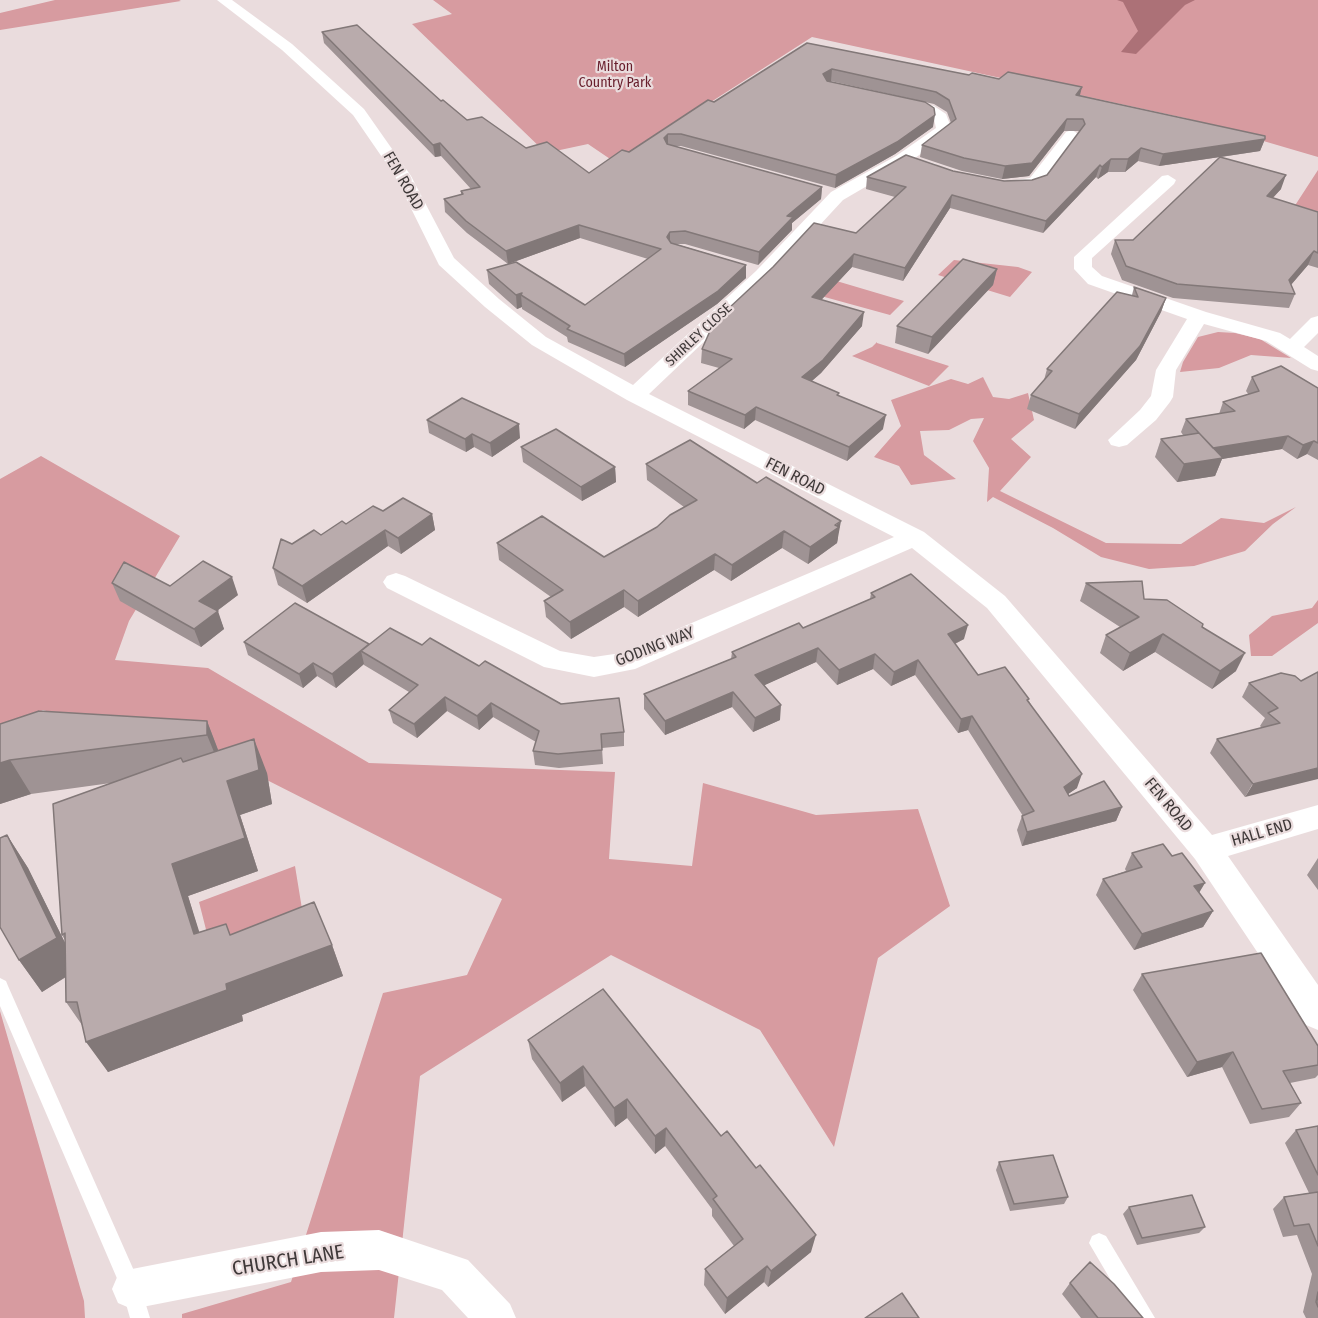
<!DOCTYPE html>
<html>
<head>
<meta charset="utf-8">
<style>
  body { margin:0 }
  canvas { display:block; background:#eadcdd }
</style>
</head>
<body>
<canvas width="1318" height="1318"></canvas>
<script>
const ctx = document.querySelector('canvas').getContext('2d');
ctx.lineJoin = 'round';
function fillPath(path, color) { ctx.fillStyle = color; ctx.fill(path, 'evenodd'); }
const toPath = rows => new Path2D(rows.map(r => 'M' + r).join(''));
function strokePath(path, color, width, dash) { ctx.strokeStyle = color; ctx.lineWidth = width; ctx.lineCap = dash ? 'butt' : 'round'; ctx.setLineDash(dash || []); ctx.stroke(path); }
function write(font, color, halo, rows, align = 'center') {
  ctx.font = font + ' "Fira Sans Condensed",sans-serif'; ctx.lineWidth = 4.5; ctx.setLineDash([]); ctx.textBaseline = 'middle'; ctx.strokeStyle = halo; ctx.fillStyle = color; for (const [text, x, y, turn = 0] of rows) {
    ctx.save(); ctx.translate(x, y); ctx.rotate((+turn || 0) * Math.PI / 180); ctx.textAlign = isNaN(turn) ? turn : align; if (halo) ctx.strokeText(text, 0, 0); ctx.fillText(text, 0, 0); ctx.restore();
  }
}
fillPath(toPath([
  [55,0,179,0,181,1,0,30,0,13],
  [433,0,1318,0,1318,157,1185,118,812,37,616,163,588,144,546,153,412,24,452,14],
  [1318,170,1318,214,1294,207],
  [954,260,1018,267,1032,272,1010,297,938,275],
  [796,269,904,301,890,315,781,285],
  [1218,332,1235,333,1260,339,1291,358,1251,355,1219,368,1180,372,1183,362,1198,337],
  [877,342,877,343,949,366,929,386,852,356,872,347],
  [983,377,993,397,1009,399,1028,393,1034,420,1011,439,1031,457,1000,491,1106,543,1181,544,1221,518,1264,523,1296,507,1273,524,1245,551,1194,566,1149,569,1101,557,1053,528,993,497,987,502,989,468,973,441,984,418,971,419,949,430,920,431,924,455,956,479,911,485,899,466,874,457,901,426,891,400,951,379,968,384],
  [41,456,180,536,129,621,115,660,208,668,369,763,615,772,609,859,692,866,703,783,816,815,918,809,950,906,878,958,834,1147,760,1030,611,955,420,1076,394,1318,182,1318,182,1314,291,1282,383,993,467,975,502,899,255,774,43,710,0,733,0,479],
  [1318,600,1318,623,1272,656,1251,656,1249,635,1272,616,1312,608],
  [295,866,303,915,214,961,199,902],
  [0,1011,84,1301,85,1318,0,1318]
]), '#d79ba0');
fillPath(toPath([
  [1117,0,1195,0,1185,5,1136,54,1121,52,1138,31,1123,2]
]), '#ac7177');
fillPath(toPath([
  [0,978,6,981,8,986,139,1282,150,1318,130,1318,122,1290,0,1006,0,978],
  [1099,1233,1106,1236,1155,1318,1133,1318,1089,1243,1092,1236,1099,1233]
]), '#fff');
fillPath(toPath([
  [217,0,232,0,292,44,364,109,411,176,454,258,499,299,546,337,633,385,756,271,831,192,896,156,936,128,934,119,924,113,895,106,892,103,895,100,900,98,934,106,946,114,952,130,950,133,915,158,936,164,938,168,936,172,930,173,903,165,843,200,770,279,649,394,924,532,1005,596,1212,835,1318,805,1318,829,1228,856,1318,985,1318,1030,1306,1025,1195,859,987,608,912,548,635,669,594,677,544,667,387,588,383,582,387,576,396,573,405,576,560,651,594,657,621,653,894,537,627,400,532,345,485,307,439,265,395,176,353,115,282,50,217,0],
  [1072,130,1080,135,1042,186,1023,191,1002,190,999,186,1002,182,1030,178,1066,132,1072,130],
  [1168,175,1176,180,1174,184,1092,258,1092,267,1102,276,1206,312,1280,333,1290,339,1311,318,1318,316,1318,333,1304,347,1318,356,1318,371,1311,369,1266,341,1204,324,1176,370,1173,397,1170,402,1156,420,1127,445,1119,447,1111,445,1108,440,1140,410,1151,396,1156,370,1187,319,1088,284,1074,269,1074,257,1162,176,1168,175],
  [379,1230,468,1260,510,1304,516,1318,468,1318,442,1290,379,1270,321,1272,132,1309,118,1303,112,1289,118,1275,132,1269,321,1232,379,1230]
]), '#fff');
fillPath(toPath([
  [322,32,441,101,467,120,526,148,589,173,629,152,714,102,807,43,969,75,1080,95,1265,139,1260,151,1221,157,1281,189,1273,198,1318,212,1318,268,1308,265,1291,285,1295,294,1289,308,1173,298,1122,280,1111,254,1115,240,1133,240,1220,157,1159,166,1138,161,1125,172,1108,172,1098,179,1096,177,1043,233,950,208,903,281,852,267,821,300,862,326,821,373,812,381,839,396,883,429,847,461,755,420,744,429,688,405,688,391,719,368,701,363,702,349,856,233,895,197,866,189,867,177,953,171,1004,181,1032,180,1047,175,1080,131,1064,131,1029,176,1002,179,962,171,920,157,922,145,951,123,947,112,934,104,831,81,830,81,933,127,895,154,835,188,681,146,674,146,822,187,821,199,792,223,792,230,758,265,685,244,676,244,746,265,746,278,717,304,625,367,568,342,567,337,522,309,522,307,517,309,489,284,487,270,585,305,648,259,580,238,508,264,467,233,445,212,444,199,461,195,461,191,471,189,441,156,435,157,324,43],
  [997,269,993,285,928,354,895,343,897,326],
  [1134,287,1166,298,1161,312,1136,360,1075,429,1027,409,1031,395,1044,380,1047,369,1132,295],
  [1252,377,1318,388,1318,460,1307,454,1297,459,1282,449,1222,459,1215,476,1177,482,1155,457,1161,439,1183,435,1181,432,1186,419,1219,414,1223,402,1249,395,1246,391],
  [427,420,520,438,492,457,474,447,466,452,429,433],
  [521,447,615,467,616,482,582,501,523,462],
  [646,464,838,538,837,543,808,564,782,548,731,581,714,570,638,617,624,607,571,639,546,617,544,601,551,597,499,560,497,543,604,557,657,527,684,507,647,480],
  [383,511,432,514,435,530,401,554,388,546,307,603,278,585,273,568,292,544,321,535,346,524],
  [112,583,170,586,238,595,217,611,224,629,201,647,120,601],
  [1086,583,1144,599,1202,627,1236,671,1212,689,1155,652,1123,671,1100,653,1106,635,1120,627,1080,601],
  [871,593,964,639,955,644,978,675,1029,701,1077,788,1068,794,1069,796,1122,807,1116,821,1022,846,1017,830,1022,816,1023,816,968,730,958,733,915,675,891,686,873,669,837,685,816,662,764,685,780,720,753,732,732,707,665,735,644,709,644,694,731,659,732,652,803,628,870,599],
  [244,642,422,645,479,666,624,732,624,746,602,748,603,764,559,768,535,765,533,751,536,742,493,717,479,730,447,711,417,738,393,723,389,710,409,692,364,665,364,664,336,688,317,676,303,688,248,655],
  [1318,672,1245,797,1210,753,1217,739,1262,728,1260,726,1265,718,1242,697,1249,683,1301,681],
  [207,721,218,750,267,773,272,804,240,815,258,871,188,896,199,933,231,934,332,945,343,976,242,1015,243,1021,108,1072,82,1025,66,1002,66,977,42,992,19,960,7,835,28,868,65,943,65,940,62,935,111,783,31,794,0,804,0,724],
  [1132,853,1199,893,1213,911,1203,927,1134,950,1096,895,1103,879,1126,871,1125,869],
  [1318,858,1318,890,1307,875],
  [1142,974,1318,1046,1318,1075,1315,1078,1290,1083,1301,1103,1289,1117,1250,1124,1222,1067,1187,1077,1133,990],
  [603,989,811,1252,768,1287,764,1282,725,1314,704,1285,705,1269,734,1246,712,1216,712,1209,665,1146,655,1154,627,1118,615,1127,585,1086,562,1102,532,1059,528,1040],
  [1318,1126,1318,1318,1306,1318,1303,1312,1312,1274,1297,1235,1283,1237,1273,1209,1284,1197,1309,1193,1285,1143,1296,1130],
  [999,1162,1068,1197,1064,1204,1010,1211,996,1170],
  [1129,1207,1205,1227,1199,1233,1137,1245,1123,1214],
  [1070,1283,1143,1318,1081,1318,1062,1294]
]), '#9f9394');
fillPath(toPath([
  [832,69,831,81,822,86,823,74],
  [1082,87,1079,99,1076,95],
  [935,115,933,127,895,154,835,188,836,175],
  [1067,119,1064,131,1029,176,1002,179,1005,166],
  [668,134,668,146,664,138],
  [1265,139,1260,151,1159,166,1163,154],
  [440,143,441,156,435,157,433,145],
  [1141,148,1138,161,1125,172,1128,159],
  [1111,159,1108,172,1098,179,1102,167],
  [1100,165,1096,177,1043,233,1046,221],
  [1286,175,1281,189,1262,209,1267,196],
  [822,187,821,199,792,223,792,230,758,265,759,252,787,216],
  [952,195,950,208,903,281,905,268],
  [579,225,580,238,508,264,506,251],
  [670,232,670,245,667,237],
  [1314,251,1308,265,1283,294,1289,280],
  [854,254,852,267,811,311,812,297],
  [746,265,746,278,717,304,625,367,624,354],
  [997,269,993,285,928,354,932,337],
  [522,293,521,295,522,307,517,309,516,295],
  [1166,298,1161,312,1136,360,1075,429,1079,414],
  [864,312,862,326,821,373,800,391,802,377],
  [756,407,755,420,744,429,745,415],
  [886,415,883,429,847,461,849,447],
  [519,424,520,438,492,457,490,443],
  [472,434,474,447,466,452,465,439],
  [1288,436,1282,449,1222,459,1215,476,1177,482,1184,464,1213,448],
  [1314,441,1307,454,1297,459,1303,445],
  [615,467,616,482,582,501,581,487],
  [432,514,435,530,401,554,398,538],
  [841,521,837,543,808,564,810,547],
  [385,530,388,546,307,603,302,586],
  [784,531,782,548,731,581,732,565],
  [715,554,714,570,638,617,638,601],
  [232,577,238,595,206,619,199,601],
  [624,590,624,607,571,639,570,622],
  [218,611,224,629,201,647,194,629],
  [968,625,964,639,944,649,948,634],
  [1163,634,1155,652,1123,671,1130,653],
  [369,644,361,651,364,664,336,688,332,674],
  [818,648,816,662,754,690,755,675],
  [1245,653,1236,671,1212,689,1220,671],
  [875,654,873,669,837,685,839,670],
  [918,660,915,675,891,686,894,672],
  [313,663,317,676,303,688,299,674],
  [733,692,732,707,665,735,665,721],
  [445,697,447,711,417,738,414,724],
  [491,703,493,717,479,730,477,716],
  [781,705,780,720,753,732,755,718],
  [972,716,968,730,958,733,961,719],
  [207,721,220,755,221,769,207,735],
  [254,739,267,773,272,804,240,815,258,871,188,896,210,966,194,934,172,864],
  [10,760,31,794,0,804,0,763],
  [1318,768,1318,779,1245,797,1253,784],
  [1082,774,1077,788,1058,801,1064,787],
  [1122,807,1116,821,1022,846,1027,832],
  [7,835,28,868,78,969,42,992,19,960],
  [1205,883,1196,898,1194,886],
  [1213,911,1203,927,1134,950,1142,934],
  [332,945,343,976,242,1015,243,1021,108,1072,86,1042,226,984],
  [1233,1052,1222,1067,1187,1077,1197,1062],
  [583,1066,585,1086,562,1102,560,1083],
  [627,1099,627,1118,615,1127,614,1108],
  [666,1128,665,1146,655,1154,655,1136],
  [816,1235,811,1252,768,1287,771,1271],
  [767,1266,764,1282,725,1314,727,1298]
]), '#827878');
const building = toPath([
  [357,25,441,101,443,100,467,120,482,117,526,148,547,142,589,173,622,150,629,152,708,100,714,102,807,43,969,75,972,73,999,79,1008,72,1082,87,1076,95,1265,136,1265,139,1163,154,1141,148,1128,159,1111,159,1102,167,1100,165,1046,221,952,195,905,268,854,254,812,297,864,312,823,360,802,377,839,393,837,395,886,415,849,447,756,407,745,415,688,391,732,359,702,349,714,322,773,267,814,223,856,233,906,187,867,177,906,155,953,171,1004,181,1032,180,1047,175,1085,124,1083,119,1067,119,1032,163,1005,166,964,158,922,145,956,119,949,100,936,92,832,69,823,74,827,81,925,102,934,108,935,115,897,142,836,175,681,134,668,134,664,138,667,144,822,187,787,216,793,217,759,252,685,231,670,232,667,237,671,243,746,265,718,291,624,354,567,329,570,326,521,295,522,293,516,295,487,270,516,262,585,305,661,249,579,225,506,251,466,221,444,199,463,194,461,191,480,187,440,143,433,145,322,32,357,25],
  [1220,157,1286,175,1267,196,1318,212,1318,253,1314,251,1289,280,1295,294,1177,284,1126,266,1115,240,1133,240,1220,157],
  [963,259,997,269,932,337,897,326,963,259],
  [1134,287,1166,298,1140,346,1079,414,1031,395,1052,371,1047,369,1117,292,1138,297,1134,287],
  [1281,366,1318,388,1318,443,1314,441,1303,445,1288,436,1213,448,1186,419,1235,411,1223,402,1259,391,1252,377,1281,366],
  [462,398,519,424,490,443,472,434,465,439,427,420,462,398],
  [556,429,615,467,581,487,521,447,556,429],
  [1199,433,1223,458,1184,464,1161,439,1199,433],
  [690,440,757,483,766,477,841,521,835,525,839,527,810,547,784,531,732,565,715,554,638,601,624,590,570,622,544,601,563,590,497,543,542,516,604,557,657,527,670,515,697,500,646,464,690,440],
  [403,498,432,514,398,538,385,530,302,586,273,568,281,539,292,544,314,530,321,535,342,521,346,524,373,506,383,511,403,498],
  [203,561,232,577,199,601,218,611,194,629,112,583,124,562,170,586,203,561],
  [911,574,968,625,948,634,978,675,1005,667,1029,699,1027,700,1082,774,1064,787,1069,796,1104,781,1122,807,1027,832,1022,816,1034,811,972,716,961,719,918,660,894,672,875,654,839,670,818,648,755,675,781,705,755,718,733,692,665,721,644,694,736,657,732,652,799,623,803,628,875,597,871,593,911,574],
  [1142,581,1144,599,1167,600,1203,624,1202,627,1245,653,1220,671,1163,634,1130,653,1106,635,1139,617,1086,583,1142,581],
  [295,603,369,644,332,674,313,663,299,674,244,642,295,603],
  [390,628,422,645,430,638,479,666,485,661,561,704,619,698,624,732,601,734,602,750,558,754,533,751,539,731,491,703,477,716,445,697,414,724,389,710,418,685,361,651,390,628],
  [1318,672,1318,768,1253,784,1217,739,1280,723,1268,713,1278,708,1249,683,1281,673,1295,676,1301,681,1318,672],
  [39,711,207,721,207,735,10,760,0,763,0,724,39,711],
  [254,739,259,770,227,781,245,838,172,864,194,934,226,924,230,935,314,902,332,945,226,984,227,990,86,1042,77,1002,66,1002,65,933,62,935,53,804,181,758,183,762,254,739],
  [7,835,57,938,19,960,0,927,0,838,7,835],
  [1163,844,1172,856,1182,853,1205,883,1194,886,1213,911,1142,934,1103,879,1142,867,1132,853,1163,844],
  [1261,953,1318,1046,1318,1065,1283,1071,1301,1103,1262,1109,1233,1052,1197,1062,1142,974,1261,953],
  [603,989,721,1136,727,1131,756,1168,760,1165,816,1235,771,1271,767,1266,727,1298,705,1269,743,1239,713,1199,717,1196,666,1128,655,1136,627,1099,614,1108,583,1066,560,1083,528,1040,603,989],
  [1318,1126,1318,1175,1296,1130,1318,1126],
  [1053,1155,1068,1197,1014,1204,999,1162,1053,1155],
  [1318,1192,1318,1246,1309,1224,1294,1226,1284,1197,1318,1192],
  [1192,1195,1205,1227,1142,1238,1129,1207,1192,1195],
  [1090,1262,1114,1284,1143,1318,1098,1318,1070,1283,1090,1262],
  [1318,1292,1318,1307,1316,1302,1318,1292],
  [902,1293,919,1318,865,1318,902,1293]
]);
fillPath(building, '#b9abac');
strokePath(building, '#827878', 1.5);
write('14px', '#671d2b', '#eadcdd', [
  ["Milton",615,67],
  ["Country Park",615,83]
]);
write('14px', '#3f3939', '#eadcdd', [
  ["SHIRLEY CLOSE",699,335,-43]
]);
write('16px', '#3f3939', '#eadcdd', [
  ["FEN ROAD",403,181,60],
  ["FEN ROAD",795,477,27],
  ["GODING WAY",655,647,-21],
  ["FEN ROAD",1168,805,50],
  ["HALL END",1262,833,-16]
]);
write('20px', '#3f3939', '#eadcdd', [
  ["CHURCH LANE",288,1261,-9]
]);
</script>
</body>
</html>
